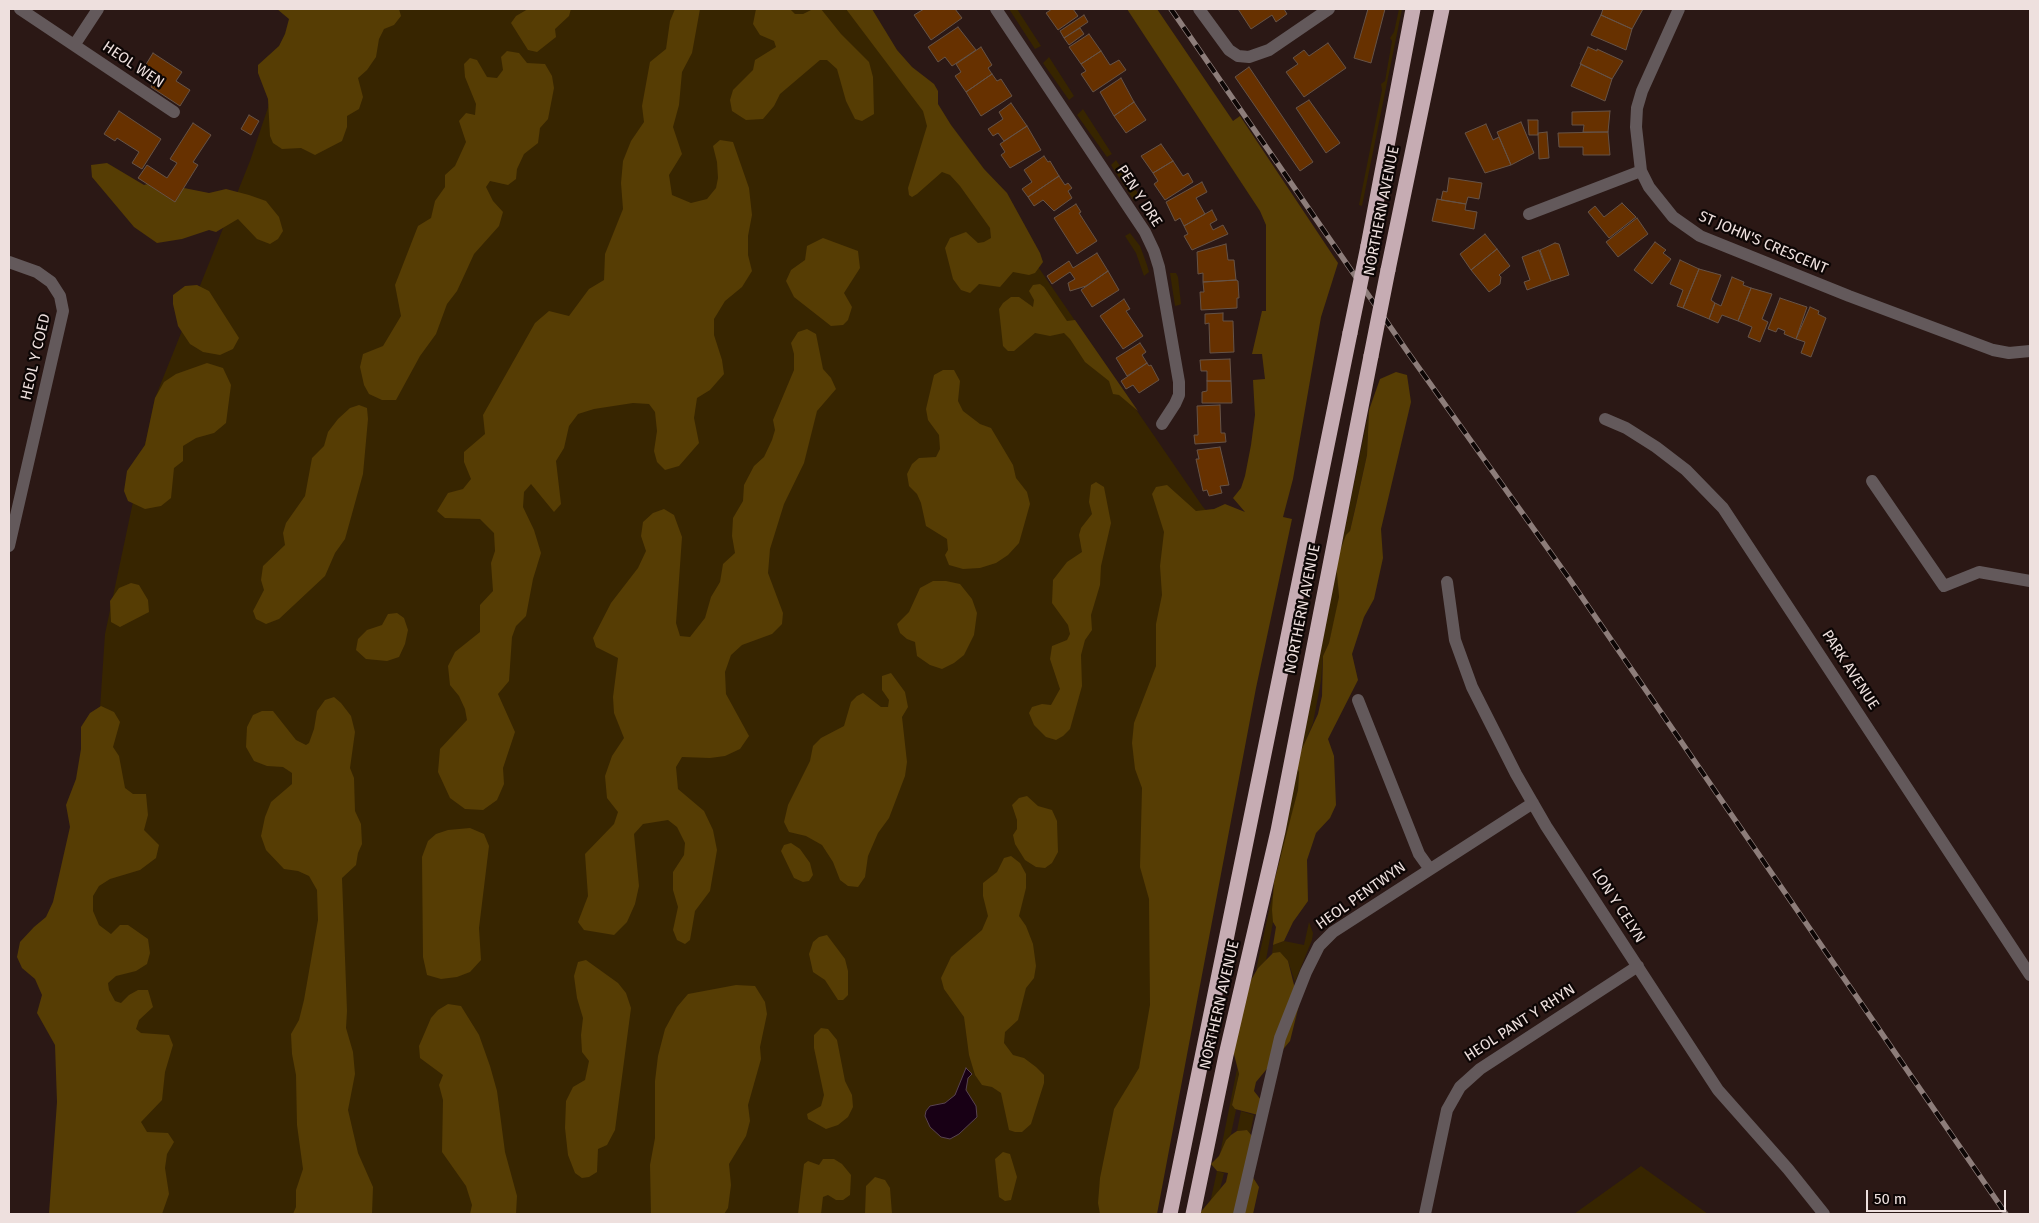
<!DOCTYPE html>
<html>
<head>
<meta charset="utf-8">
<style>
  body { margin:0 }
  #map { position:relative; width:2039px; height:1223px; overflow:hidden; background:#2b1815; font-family:"Fira Sans",sans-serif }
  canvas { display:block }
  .frame { position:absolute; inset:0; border:10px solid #eee0de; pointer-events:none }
  .scale { position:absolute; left:1866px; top:1190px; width:140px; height:22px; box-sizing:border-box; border:2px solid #eee0de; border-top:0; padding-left:6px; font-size:15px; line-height:18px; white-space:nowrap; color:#eee0de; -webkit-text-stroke:4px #0d0605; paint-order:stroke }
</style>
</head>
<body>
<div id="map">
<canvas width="2039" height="1223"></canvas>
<div class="frame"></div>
<div class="scale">50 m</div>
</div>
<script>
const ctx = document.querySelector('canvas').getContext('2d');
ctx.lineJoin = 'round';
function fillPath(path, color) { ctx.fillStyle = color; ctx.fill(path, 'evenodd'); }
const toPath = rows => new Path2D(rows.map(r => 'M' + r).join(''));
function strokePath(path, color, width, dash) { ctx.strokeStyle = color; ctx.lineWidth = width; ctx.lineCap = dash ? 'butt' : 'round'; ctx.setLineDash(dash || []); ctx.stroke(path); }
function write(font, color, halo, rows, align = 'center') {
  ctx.font = font + ' "Fira Sans",sans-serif'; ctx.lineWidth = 4.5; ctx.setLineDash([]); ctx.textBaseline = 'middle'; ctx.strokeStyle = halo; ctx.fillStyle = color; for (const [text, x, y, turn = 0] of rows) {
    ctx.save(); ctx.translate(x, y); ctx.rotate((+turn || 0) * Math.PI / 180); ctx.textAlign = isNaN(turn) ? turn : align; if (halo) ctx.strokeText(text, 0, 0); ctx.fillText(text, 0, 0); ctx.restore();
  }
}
fillPath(toPath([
  [304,9,861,9,1203,507,1206,510,1214,509,1135,1214,71,1214,88,887,105,634,155,398,250,161,296,24],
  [1009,9,1017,9,1041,46,1035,49],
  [1399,9,1402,9,1362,206,1359,205,1382,90,1381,84,1385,81,1392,41,1390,38,1394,32],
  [1049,57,1074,96,1069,100,1043,63],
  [1083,109,1112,154,1107,157,1077,115],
  [1116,160,1141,198,1136,201,1134,201,1111,165],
  [1130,233,1140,246,1147,265,1149,272,1144,276,1136,253,1125,236],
  [1170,273,1176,273,1178,277,1181,304,1179,305,1175,306],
  [1369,410,1367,455,1350,531,1340,552],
  [1337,567,1339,597,1336,615,1329,643,1323,656,1321,681,1313,723,1300,754],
  [1297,768,1299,772,1298,790,1285,846,1278,862],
  [1274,888,1273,922,1266,960,1256,970],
  [1309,922,1313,933,1312,940,1295,982,1288,961,1272,954,1273,945,1284,941,1304,945],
  [1237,1069,1239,1074,1232,1105,1236,1110,1231,1134,1226,1140,1220,1154],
  [1241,1111,1254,1115,1250,1134,1247,1130,1237,1131],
  [1641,1166,1708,1214,1574,1214],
  [1217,1171,1224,1173,1220,1189,1210,1203]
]), '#372500');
fillPath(toPath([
  [277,9,399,9,401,16,394,25,384,29,379,39,376,57,367,70,358,78,363,97,359,109,347,116,347,127,342,141,315,155,301,148,282,149,273,143,270,136,268,99,258,73,258,65,279,46,285,34,289,19],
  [528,9,571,9,569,16,555,29,556,37,537,52,528,50,511,23,516,16],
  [675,9,700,9,692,53,682,72,679,105,673,127,682,154,669,175,672,195,691,203,707,199,716,188,718,178,717,162,713,146,720,140,733,142,749,188,752,215,748,236,748,255,752,271,742,287,725,301,714,319,714,335,722,360,724,374,710,390,697,398,694,418,699,443,679,466,665,470,657,462,654,451,657,431,655,412,649,404,633,403,594,409,578,414,569,426,564,448,556,461,561,504,554,512,531,484,524,492,523,507,534,530,541,553,533,579,526,616,516,626,512,637,509,681,498,694,515,732,503,768,504,784,497,800,483,810,465,809,450,798,438,772,440,749,467,720,465,709,459,696,450,685,448,666,455,652,480,632,480,605,493,591,491,563,495,551,494,533,480,519,445,518,437,511,448,493,463,489,471,479,464,462,464,452,485,434,483,415,535,323,549,311,569,316,589,289,604,280,605,254,623,209,621,183,623,161,631,141,644,122,642,106,650,62,666,49,670,21],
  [756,9,790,9,795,14,803,14,813,9,821,9,841,34,869,62,873,77,874,114,862,121,855,119,846,101,837,69,827,60,820,60,780,94,774,106,763,119,746,120,732,111,730,100,733,90,753,70,755,60,776,47,774,41,760,35,753,24],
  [846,9,872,9,897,50,912,67,934,84,938,91,938,104,951,125,984,169,1007,193,1040,253,1043,262,1035,273,1029,275,1013,272,1000,287,979,284,970,293,961,290,953,279,945,248,950,238,966,232,978,243,984,242,991,238,990,228,960,186,950,175,942,172,917,194,912,197,909,195,908,188,927,126,923,111],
  [1127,9,1157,9,1233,121,1240,116,1338,263,1321,317,1293,479,1283,517,1292,519,1256,688,1157,1214,1100,1214,1098,1203,1100,1178,1114,1109,1139,1068,1150,1005,1149,899,1140,867,1142,788,1135,769,1132,743,1134,723,1156,666,1156,624,1162,595,1160,566,1164,532,1152,494,1156,487,1167,485,1196,511,1214,509,1225,504,1245,512,1233,498,1241,488,1245,476,1251,445,1255,415,1253,380,1265,379,1262,354,1252,354,1262,311,1266,311,1266,225,1260,211],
  [507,51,519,53,527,63,545,64,552,76,554,88,548,119,540,128,538,143,524,154,517,169,516,179,508,185,490,181,486,187,493,201,503,212,499,226,474,254,457,291,447,304,436,334,420,356,396,400,382,400,369,394,364,385,360,367,363,354,383,346,401,316,395,285,418,226,431,218,435,201,445,187,445,175,455,166,466,142,459,121,466,113,475,115,476,104,465,77,464,64,470,58,477,60,487,77,497,78,503,70,501,57],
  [107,163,144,185,154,182,209,193,226,189,249,195,266,201,279,217,283,231,278,239,270,244,257,239,238,219,216,232,209,230,182,239,157,243,134,227,92,177,91,165],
  [823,238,858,251,860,268,844,293,852,307,848,320,843,325,831,326,794,297,786,281,791,270,805,260,807,246],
  [1040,284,1044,287,1067,321,1075,320,1138,411,1119,395,1113,394,1109,381,1085,362,1070,339,1064,333,1050,336,1035,333,1014,351,1008,351,1003,346,999,309,1003,303,1011,297,1019,297,1033,307,1034,300,1029,291,1033,285],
  [197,285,209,291,239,338,233,349,220,355,203,352,190,344,178,326,173,304,173,295,185,286],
  [807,329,816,334,823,369,831,378,836,389,817,411,804,463,784,504,770,549,768,573,783,613,782,624,772,634,742,645,731,655,725,672,726,694,749,736,740,749,725,756,710,758,682,757,676,767,678,789,704,811,713,830,717,850,710,891,695,911,690,940,685,944,677,940,673,930,678,907,673,890,673,872,684,855,685,843,677,827,668,820,643,824,634,834,639,886,635,904,627,922,614,935,584,930,578,922,588,896,585,854,614,824,618,812,607,798,605,776,612,756,624,738,614,713,613,697,618,658,596,647,593,638,611,603,638,568,646,551,641,536,643,522,653,513,664,509,674,515,682,537,676,623,680,636,690,637,705,618,711,597,720,582,723,564,735,553,732,536,733,518,743,501,744,485,754,466,764,457,772,440,775,430,773,420,794,370,794,354,791,343,798,332],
  [207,363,223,368,231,385,226,423,214,433,196,438,183,446,183,461,174,468,171,498,161,506,145,509,128,501,124,491,127,471,145,445,155,398,164,382,176,374],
  [943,370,954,370,960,381,958,401,963,411,980,424,991,428,1013,465,1016,478,1027,492,1030,504,1019,543,1008,555,996,563,980,568,963,569,949,565,945,555,948,550,947,539,926,526,921,503,917,494,909,486,907,474,912,464,919,458,936,457,940,449,939,435,928,420,926,409,934,375],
  [1396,372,1407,375,1411,402,1381,529,1383,558,1374,599,1364,617,1352,654,1358,680,1328,739,1334,756,1336,805,1330,818,1316,833,1307,860,1308,901,1293,922,1284,941,1273,945,1276,927,1273,922,1272,910,1274,882,1298,790,1299,772,1295,764,1318,714,1322,696,1323,656,1329,643,1339,597,1336,562,1346,535,1350,531,1356,505,1367,455,1369,410,1380,379],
  [359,405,367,408,368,419,363,474,345,539,335,553,325,576,279,619,266,624,256,619,253,611,264,590,261,580,263,566,285,545,283,533,286,523,305,496,312,458,324,446,328,432,338,419,350,408],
  [1096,482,1104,487,1111,523,1101,566,1100,585,1091,615,1092,630,1085,640,1081,655,1082,686,1070,729,1063,736,1056,740,1046,737,1034,725,1029,713,1032,707,1042,704,1051,705,1060,689,1050,659,1052,646,1067,640,1070,634,1068,625,1052,603,1053,580,1067,562,1082,552,1079,535,1081,528,1092,514,1089,502,1091,485],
  [933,581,946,581,960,584,972,599,977,613,974,635,964,655,954,663,942,669,930,665,917,656,915,642,907,639,900,633,897,624,909,612,920,588],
  [131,583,139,585,148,600,149,612,120,627,111,622,110,601,119,588],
  [397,613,404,618,408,630,405,644,399,657,387,661,366,659,356,650,358,639,367,630,382,625,388,614],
  [891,673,905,692,908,707,902,717,907,762,905,776,889,818,878,833,868,856,865,877,858,887,848,886,840,880,833,862,822,845,806,836,789,832,784,822,788,805,810,761,813,746,821,738,844,726,851,702,857,696,863,693,881,707,888,707,889,700,882,690,882,676],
  [334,697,341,703,351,716,355,732,350,768,354,778,355,811,361,824,362,844,358,853,356,865,342,878,347,1011,346,1028,353,1052,355,1074,348,1110,358,1153,373,1187,372,1214,293,1214,296,1207,296,1190,303,1169,297,1125,296,1075,292,1054,291,1034,299,1020,304,1000,318,920,317,890,309,876,298,871,284,869,266,850,261,836,265,817,271,802,292,784,292,773,283,767,267,766,254,761,246,747,247,727,253,715,262,711,273,711,296,740,306,745,309,743,314,729,317,711,325,700],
  [101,706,114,712,120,722,113,747,119,756,125,788,133,794,146,794,148,815,144,830,159,845,156,858,140,870,110,879,99,886,93,896,93,911,99,925,111,934,120,925,128,925,148,939,150,953,147,964,136,971,116,976,108,983,109,990,115,1001,121,1003,129,995,138,990,148,990,153,1007,139,1020,136,1029,141,1033,169,1035,173,1045,165,1072,162,1100,141,1122,147,1132,168,1133,174,1142,167,1154,165,1168,169,1194,162,1214,49,1214,57,1102,55,1045,37,1013,42,995,35,979,22,968,17,957,20,942,34,927,46,917,53,902,70,827,66,805,76,779,81,749,81,727,90,713],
  [1027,796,1038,806,1052,810,1057,821,1058,852,1052,863,1045,868,1036,867,1025,860,1015,844,1013,835,1017,829,1017,820,1012,805,1019,798],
  [470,828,484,834,489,846,479,928,481,960,470,972,457,977,441,979,427,975,423,957,422,857,428,841,436,834,448,830],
  [791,843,800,849,810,863,813,875,809,881,803,882,794,878,781,851,784,845],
  [1011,856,1020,863,1026,874,1026,888,1019,916,1026,926,1033,944,1036,966,1034,978,1026,988,1018,1020,1005,1032,1004,1043,1013,1055,1024,1058,1036,1067,1044,1075,1044,1083,1031,1124,1022,1132,1015,1132,1009,1130,1001,1093,992,1087,982,1085,975,1075,969,1055,964,1017,944,989,941,978,951,957,982,930,988,916,983,896,983,883,997,872,1004,858],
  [827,935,845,959,848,971,848,995,843,1000,838,1000,825,980,813,972,809,954,813,942,819,937],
  [1280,952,1288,961,1299,1005,1290,1041,1256,1082,1254,1091,1261,1100,1258,1115,1235,1109,1232,1105,1239,1074,1232,1046,1251,980,1258,968,1273,953],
  [586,960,618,983,626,993,631,1008,615,1130,607,1145,598,1149,597,1172,589,1177,582,1178,575,1173,568,1155,565,1128,566,1101,573,1087,585,1080,589,1061,582,1052,581,1035,583,1018,577,998,574,976,578,962],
  [736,985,755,986,765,1002,767,1014,760,1047,761,1059,748,1105,750,1121,746,1136,729,1164,731,1185,728,1208,724,1214,651,1214,650,1165,655,1138,655,1081,658,1056,665,1029,677,1007,688,994],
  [448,1004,461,1006,479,1035,490,1066,497,1091,505,1152,517,1196,516,1214,470,1214,472,1205,466,1186,442,1152,443,1100,439,1085,443,1075,420,1058,419,1046,431,1018,438,1010],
  [821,1028,828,1029,837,1040,845,1081,852,1095,853,1107,848,1117,838,1125,826,1129,808,1119,807,1114,821,1106,824,1095,814,1048,814,1035],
  [1247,1130,1252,1136,1252,1176,1259,1187,1253,1214,1199,1214,1226,1182,1228,1173,1217,1171,1211,1164,1219,1156,1226,1140,1231,1135,1237,1131],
  [1003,1152,1010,1154,1017,1177,1011,1200,1005,1201,999,1197,995,1159],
  [823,1159,834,1159,842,1164,851,1175,850,1195,843,1200,836,1200,828,1195,823,1197,821,1214,798,1214,804,1164,808,1161,819,1165],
  [875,1177,885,1180,890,1188,892,1214,865,1214,866,1186]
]), '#563d04');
const water = toPath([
  [966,1068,972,1074,968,1078,966,1090,976,1106,977,1117,959,1134,950,1139,941,1137,930,1127,925,1116,926,1111,930,1106,945,1103,955,1095,966,1068]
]);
fillPath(water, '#180015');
strokePath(water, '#584351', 1);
const building = toPath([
  [924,9,955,9,962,18,931,40,914,15,924,9],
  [1052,9,1073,9,1078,16,1058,30,1046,13,1052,9],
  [1238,9,1284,9,1287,14,1276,22,1272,15,1251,29,1238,9],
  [1368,9,1385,9,1371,63,1354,58,1368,9],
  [1603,9,1643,9,1632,29,1601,15,1603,9],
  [1084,15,1088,22,1064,38,1060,31,1084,15],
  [1601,15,1632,29,1626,50,1591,35,1601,15],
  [958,27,976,50,952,66,945,57,938,62,928,47,958,27],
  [1080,28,1084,34,1069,45,1064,38,1080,28],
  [1089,34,1101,51,1081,64,1069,47,1089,34],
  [1328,43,1346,68,1304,97,1286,72,1298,64,1293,58,1304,50,1309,56,1328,43],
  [981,47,992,65,988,68,992,74,966,92,955,76,961,72,956,64,981,47],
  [1588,47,1597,51,1597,49,1623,61,1612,79,1580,64,1588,47],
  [1101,51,1110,65,1119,60,1126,70,1093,92,1081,74,1086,71,1081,64,1101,51],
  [153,53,182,72,176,81,190,90,180,106,151,87,154,81,150,78,153,72,145,66,153,53],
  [1581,64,1612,79,1605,101,1571,86,1581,64],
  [1249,67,1313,162,1300,171,1235,77,1249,67],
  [992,74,997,81,1001,79,1012,96,981,116,966,92,992,74],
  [1121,78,1134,102,1114,116,1100,92,1121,78],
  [1309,100,1340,143,1326,153,1296,108,1309,100],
  [1134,102,1146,120,1126,133,1114,116,1134,102],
  [1011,103,1027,126,1004,141,998,133,993,136,988,129,1003,119,999,112,1011,103],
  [119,111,161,139,142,169,132,163,139,152,117,138,115,141,104,134,119,111],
  [1610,111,1608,132,1583,132,1584,125,1572,125,1572,112,1610,111],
  [249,115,259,121,251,135,241,129,249,115],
  [1528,120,1538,120,1538,135,1529,135,1528,120],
  [1521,122,1534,153,1511,165,1497,132,1521,122],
  [193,123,211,135,193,162,198,165,175,202,138,178,147,165,167,178,177,163,170,159,193,123],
  [1486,124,1493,140,1499,137,1511,165,1485,173,1465,133,1486,124],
  [1027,126,1041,150,1010,168,1001,155,1005,152,1000,144,1027,126],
  [1547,132,1549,158,1539,159,1538,133,1547,132],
  [1608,132,1610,155,1583,155,1583,147,1559,147,1558,133,1608,132],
  [1161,144,1173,161,1153,173,1141,156,1161,144],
  [1044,156,1048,162,1050,161,1059,176,1028,197,1022,189,1032,182,1024,170,1044,156],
  [1173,161,1183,176,1188,173,1193,182,1165,200,1154,184,1158,181,1153,173,1173,161],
  [1059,176,1065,185,1068,183,1072,188,1068,191,1072,198,1054,211,1043,200,1034,206,1028,197,1059,176],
  [1449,178,1482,183,1479,199,1468,197,1466,204,1441,200,1443,191,1447,192,1449,178],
  [1202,182,1207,192,1196,198,1205,214,1184,226,1180,218,1175,221,1166,202,1202,182],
  [1437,199,1466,204,1465,210,1477,212,1474,229,1432,221,1437,199],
  [1622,203,1636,217,1609,238,1588,212,1595,206,1604,217,1622,203],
  [1076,204,1081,212,1079,213,1097,241,1077,254,1054,218,1076,204],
  [1212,210,1217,220,1210,224,1213,230,1223,225,1228,234,1192,250,1184,236,1188,234,1184,226,1212,210],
  [1637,218,1648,234,1618,257,1606,242,1637,218],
  [1485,234,1497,249,1471,270,1460,254,1485,234],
  [1655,242,1666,250,1663,253,1671,259,1652,284,1634,270,1655,242],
  [1555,243,1559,244,1569,275,1551,281,1540,250,1555,243],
  [1226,244,1228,260,1234,260,1236,280,1203,282,1203,273,1198,274,1197,252,1226,244],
  [1497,249,1510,266,1499,275,1501,277,1500,284,1489,292,1471,270,1497,249],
  [1539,250,1551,281,1527,290,1524,282,1530,280,1522,257,1539,250],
  [1097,253,1108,271,1086,286,1070,291,1068,283,1075,279,1070,272,1052,284,1047,276,1069,261,1073,268,1097,253],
  [1680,260,1699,269,1683,308,1677,306,1683,290,1670,284,1680,260],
  [1699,269,1721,275,1711,300,1715,303,1709,319,1683,308,1699,269],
  [1108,271,1119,290,1092,307,1081,290,1108,271],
  [1732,277,1744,282,1743,285,1751,288,1738,321,1722,315,1718,323,1709,319,1715,303,1721,306,1732,277],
  [1236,280,1238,281,1239,298,1237,298,1237,308,1201,310,1200,292,1204,292,1203,282,1236,280],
  [1751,288,1772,294,1762,319,1768,322,1760,342,1748,337,1752,327,1738,321,1751,288],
  [1780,298,1807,307,1796,339,1784,334,1785,331,1778,328,1776,332,1768,329,1780,298],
  [1124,299,1130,309,1126,311,1143,336,1123,349,1100,316,1124,299],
  [1810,307,1819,311,1818,314,1826,318,1811,357,1801,353,1805,342,1796,339,1810,307],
  [1223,313,1223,321,1233,321,1234,352,1210,353,1209,323,1205,324,1205,314,1223,313],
  [1140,343,1146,352,1142,355,1147,363,1127,376,1116,358,1140,343],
  [1230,359,1231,381,1207,381,1207,371,1201,371,1200,360,1230,359],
  [1147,363,1149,366,1151,365,1159,380,1139,393,1133,385,1126,389,1121,381,1147,363],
  [1207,381,1231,381,1232,403,1202,403,1202,392,1207,391,1207,381],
  [1220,405,1221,433,1225,433,1226,442,1195,444,1194,435,1198,435,1197,406,1220,405],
  [1220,447,1229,485,1220,486,1222,493,1209,496,1207,490,1203,491,1196,459,1199,459,1197,450,1220,447]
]);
fillPath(building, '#673100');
strokePath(building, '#665347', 1);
strokePath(toPath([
  [20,9,174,112],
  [996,9,1145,232,1154,251,1159,267,1179,382,1179,395,1175,404,1162,424],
  [1199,9,1229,50,1238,56,1249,57,1269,50,1329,9],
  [1679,9,1642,91,1637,108,1636,127,1641,171,1649,187,1673,217,1700,236,1849,296,1993,350,2009,353,2030,351],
  [75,44,98,9],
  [1529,214,1641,171],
  [9,262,37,272,51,282,60,296,63,311,9,546],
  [1605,419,1626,428,1656,447,1686,470,1723,508,2030,975],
  [1872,481,1944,586,1979,572,2030,581],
  [1447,582,1455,640,1472,687,1516,774,1546,826,1718,1090,1788,1169,1824,1214],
  [1358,700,1419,854,1429,868],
  [1239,1214,1280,1038,1306,972,1319,946,1333,932,1533,803],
  [1425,1214,1447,1110,1460,1087,1480,1069,1638,966]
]), '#63595b', 12);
strokePath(toPath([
  [1368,246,1413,9],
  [1388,270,1442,9],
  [1170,1214,1350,333],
  [1193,1214,1226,1055,1278,831,1371,356]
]), '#c6acb3', 15);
const rail = toPath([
  [1171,9,1409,354,1568,577,2006,1214]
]);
strokePath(rail, '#8d7d7a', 5.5);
strokePath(rail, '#0d0605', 4, [11]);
strokePath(toPath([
  [1350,333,1368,246],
  [1371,356,1388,270]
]), '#c6acb3', 15);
write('15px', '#eee0de', '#0d0605', [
  ["HEOL WEN",133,65,34],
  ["PEN Y DRE",1139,196,57],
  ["NORTHERN AVENUE",1382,211,-79],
  ["ST JOHN'S CRESCENT",1763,243,23],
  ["HEOL Y COED",36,357,-77],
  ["NORTHERN AVENUE",1303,609,-79],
  ["PARK AVENUE",1850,670,57],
  ["HEOL PENTWYN",1361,896,-35],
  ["LON Y CELYN",1618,906,57],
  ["NORTHERN AVENUE",1220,1005,-77],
  ["HEOL PANT Y RHYN",1520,1023,-33]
]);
</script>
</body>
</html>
